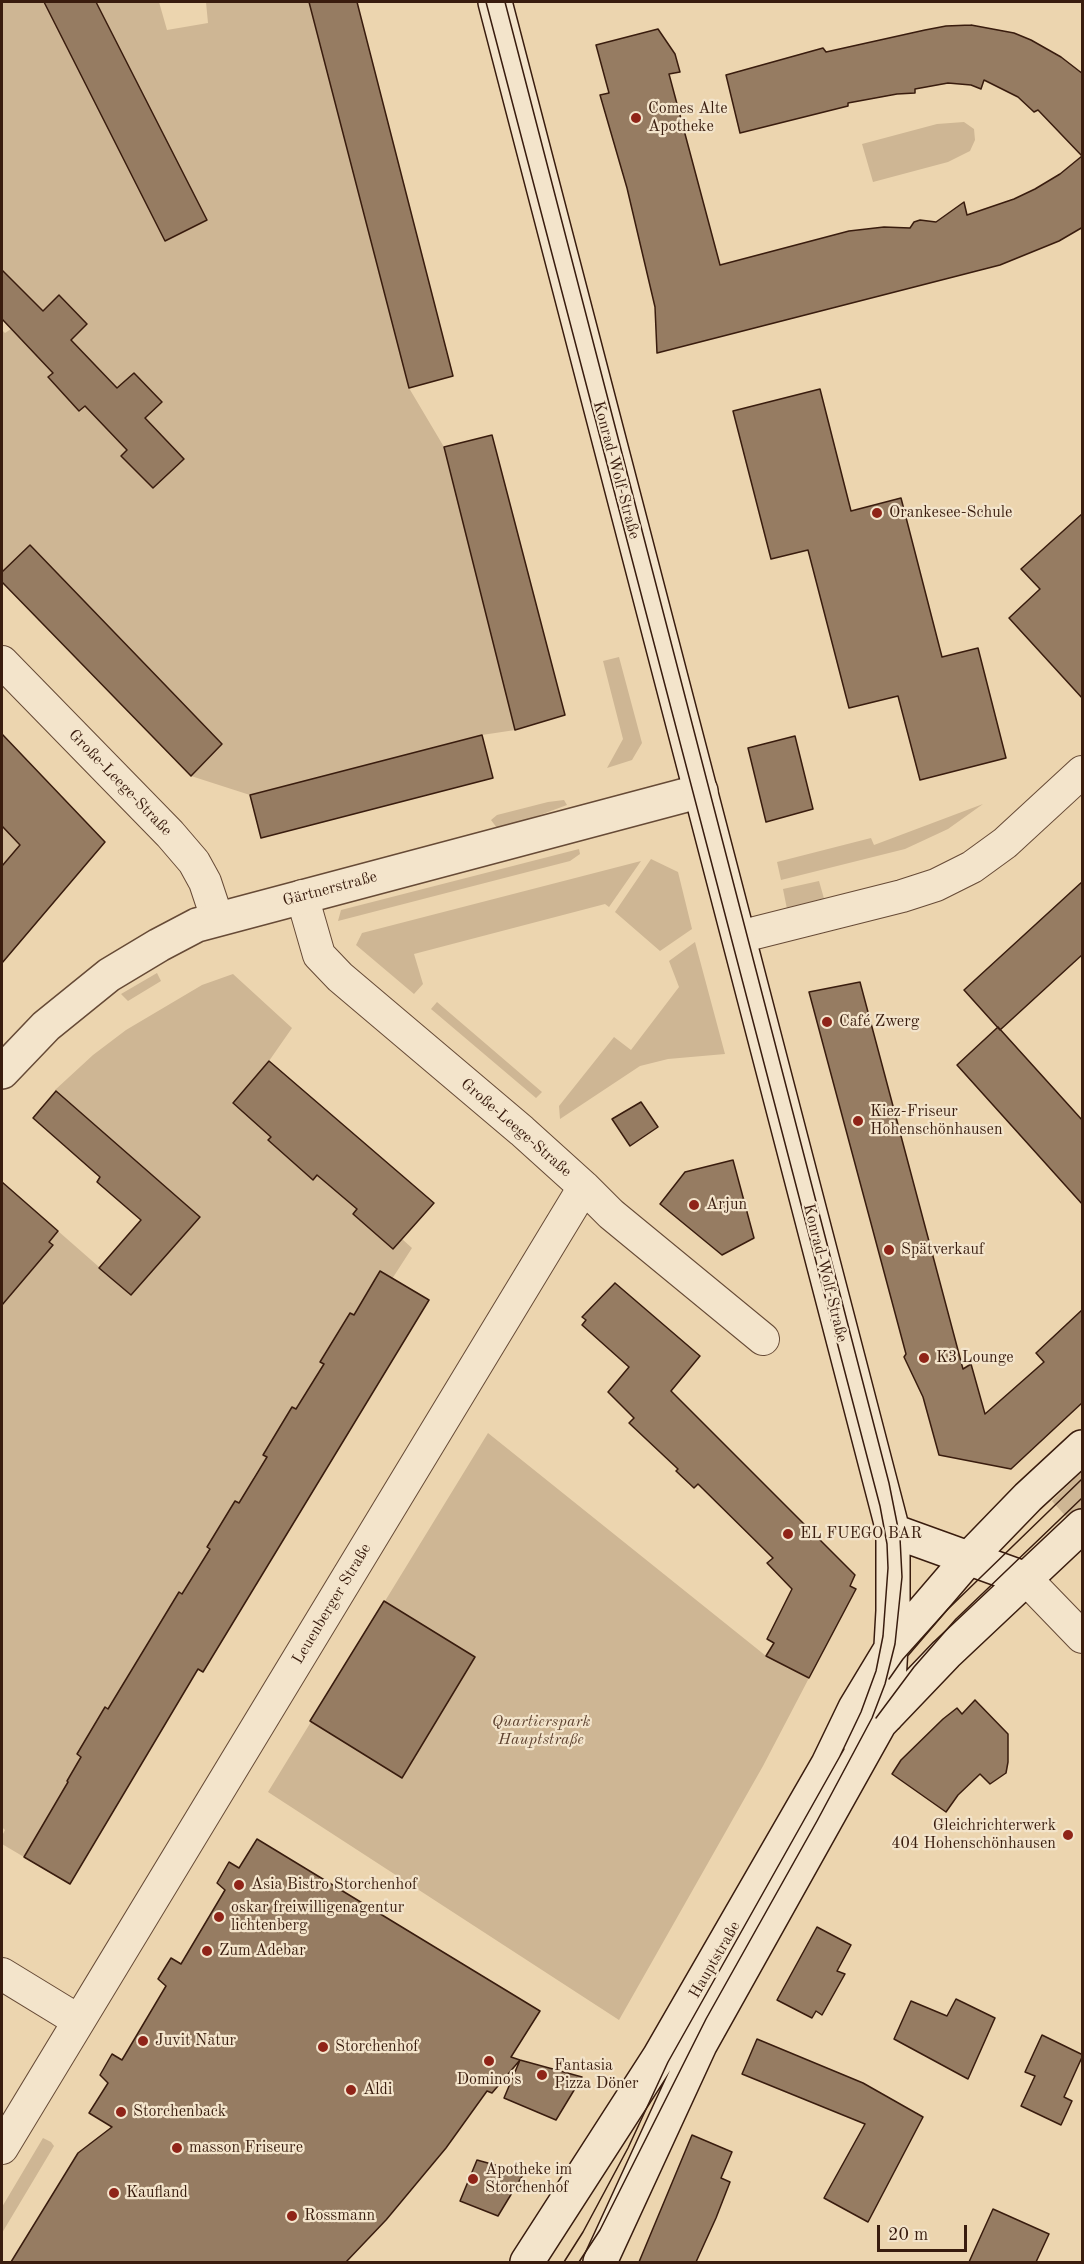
<!DOCTYPE html>
<html>
<head>
<meta charset="utf-8">
<style>
  body { margin:0 }
  #map { position:relative; width:1084px; height:2264px; overflow:hidden; background:#ecd5af; font-family:"Old Standard TT",serif }
  canvas { display:block }
  .frame { position:absolute; inset:0; border:3px solid #391c0e; pointer-events:none }
  .scale { position:absolute; left:877px; top:2225px; width:90px; height:27px; box-sizing:border-box; border:3px solid #391c0e; border-top:0; padding-left:8px; font-size:18px; line-height:21px; white-space:nowrap; color:#391c0e; -webkit-text-stroke:4px #f3e4cb; paint-order:stroke }
</style>
</head>
<body>
<div id="map">
<canvas width="1084" height="2264"></canvas>
<div class="frame"></div>
<div class="scale">20 m</div>
</div>
<script>
const ctx = document.querySelector('canvas').getContext('2d');
ctx.lineJoin = 'round';
function fillPath(path, color) { ctx.fillStyle = color; ctx.fill(path, 'evenodd'); }
const toPath = rows => new Path2D(rows.map(r => 'M' + r).join(''));
function strokePath(path, color, width, dash) { ctx.strokeStyle = color; ctx.lineWidth = width; ctx.lineCap = dash ? 'butt' : 'round'; ctx.setLineDash(dash || []); ctx.stroke(path); }
function write(font, color, halo, rows, align = 'center') {
  ctx.font = font + ' "Old Standard TT",serif'; ctx.lineWidth = 4.5; ctx.setLineDash([]); ctx.textBaseline = 'middle'; ctx.strokeStyle = halo; ctx.fillStyle = color; for (const [text, x, y, turn = 0] of rows) {
    ctx.save(); ctx.translate(x, y); ctx.rotate((+turn || 0) * Math.PI / 180); ctx.textAlign = isNaN(turn) ? turn : align; if (halo) ctx.strokeText(text, 0, 0); ctx.fillText(text, 0, 0); ctx.restore();
  }
}
fillPath(toPath([
  [2,2,45,2,165,241,206,220,96,2,159,2,167,30,208,23,206,2,309,2,409,388,444,447,515,730,482,735,250,795,191,776,222,744,30,546,2,572,2,330,5,333,11,329,53,373,48,378,79,411,85,406,127,450,121,456,153,488,184,459,145,418,162,402,134,373,117,388,71,340,87,324,60,295,43,311,2,271],
  [964,122,974,129,975,140,970,151,948,162,873,182,862,144,937,124],
  [619,657,642,743,632,760,607,768,623,739,603,661],
  [564,800,567,805,521,822,497,828,491,820,497,815,548,802],
  [983,804,948,829,905,849,781,880,777,862,871,838,874,845],
  [2,825,26,851,13,867,6,861,2,866],
  [579,849,580,854,570,861,338,921,341,910],
  [651,859,678,872,692,929,660,951,615,912],
  [641,861,609,907,605,904,414,954,423,984,414,994,356,945,362,933],
  [819,881,825,902,787,909,783,889],
  [695,942,725,1054,668,1059,640,1066,560,1119,559,1106,614,1037,631,1050,679,987,669,961],
  [157,973,161,981,128,1001,121,994],
  [233,974,292,1028,269,1061,233,1104,272,1136,268,1140,313,1179,317,1175,357,1209,353,1214,393,1249,402,1239,412,1248,392,1279,379,1271,355,1316,349,1313,320,1361,324,1364,253,1478,255,1480,240,1504,235,1501,207,1547,210,1549,111,1710,105,1707,77,1754,81,1757,67,1781,68,1782,24,1857,2,1844,2,1836,5,1830,2,1827,2,1305,53,1245,49,1242,58,1231,131,1295,200,1217,55,1090,93,1055,126,1030,202,985],
  [437,1002,542,1092,536,1098,431,1009],
  [488,1433,766,1656,809,1678,763,1766,619,2020,268,1792],
  [1082,1471,1082,1512,1071,1522,1052,1501],
  [43,2138,51,2142,54,2146,2,2233,2,2207]
]), '#ceb694');
const building = toPath([
  [44,2,96,2,207,220,165,241,44,2],
  [309,2,357,2,453,376,409,388,309,2],
  [971,25,1014,33,1031,40,1061,57,1083,74,1083,227,1059,241,1000,265,657,353,655,307,627,188,600,95,609,93,596,45,658,29,675,54,680,72,669,74,720,265,849,231,884,227,910,228,914,222,920,220,936,222,964,202,967,215,1014,199,1035,189,1060,174,1082,156,1038,110,1034,112,1018,97,984,80,981,89,971,85,948,83,915,89,915,93,897,94,848,103,848,106,740,133,726,75,823,48,826,52,925,30,946,26,971,25],
  [2,270,43,311,59,295,87,324,71,340,117,388,134,373,162,402,145,418,184,459,153,488,121,456,127,450,85,406,79,411,48,377,53,373,2,319,2,270],
  [820,389,851,511,901,498,942,657,978,648,1006,758,920,780,898,696,849,708,808,550,771,559,733,411,820,389],
  [492,435,565,715,515,730,444,447,492,435],
  [1083,513,1083,699,1009,618,1040,589,1021,569,1083,513],
  [30,545,222,744,191,776,2,582,2,572,30,545],
  [2,734,105,842,2,963,2,866,20,845,2,826,2,734],
  [482,735,493,778,261,838,250,795,482,735],
  [795,736,813,809,766,822,748,748,795,736],
  [1083,881,1083,954,1000,1030,964,990,1083,881],
  [860,982,963,1369,971,1364,985,1414,1044,1362,1036,1353,1083,1309,1083,1402,1011,1469,939,1455,923,1397,904,1357,906,1354,809,992,860,982],
  [998,1027,1083,1121,1083,1205,957,1065,998,1027],
  [269,1061,434,1203,393,1249,353,1214,357,1209,317,1175,313,1180,268,1140,271,1137,233,1103,269,1061],
  [56,1091,200,1217,131,1295,99,1268,141,1220,97,1182,100,1177,33,1118,56,1091],
  [641,1102,658,1127,630,1146,612,1119,641,1102],
  [733,1160,754,1238,722,1255,660,1204,685,1172,733,1160],
  [2,1182,58,1231,49,1242,53,1245,2,1305,2,1182],
  [380,1271,429,1300,203,1672,198,1669,70,1884,24,1857,68,1782,67,1781,81,1757,77,1754,105,1707,108,1709,179,1592,182,1594,210,1549,207,1547,235,1501,239,1503,267,1457,263,1455,292,1407,296,1409,324,1364,320,1362,350,1313,354,1315,380,1271],
  [615,1283,700,1356,671,1391,855,1575,850,1586,856,1589,809,1678,766,1656,774,1643,767,1639,792,1589,767,1563,773,1558,698,1484,694,1488,676,1471,678,1469,629,1423,634,1418,608,1392,629,1367,582,1325,586,1320,582,1317,615,1283],
  [384,1601,475,1657,402,1778,310,1721,384,1601],
  [975,1700,1008,1734,1008,1762,1006,1773,990,1784,980,1774,958,1795,946,1812,892,1774,901,1760,943,1719,957,1708,962,1714,975,1700],
  [257,1839,540,2011,511,2057,520,2060,492,2093,487,2091,446,2148,386,2220,346,2262,11,2262,78,2153,112,2127,89,2113,108,2083,100,2075,112,2054,122,2060,166,1986,158,1979,171,1958,181,1964,225,1890,217,1883,229,1862,239,1868,257,1839],
  [817,1927,851,1945,837,1971,845,1974,822,2015,816,2011,812,2018,777,2000,817,1927],
  [956,1999,995,2018,968,2079,894,2039,911,2001,947,2016,956,1999],
  [1042,2035,1083,2055,1064,2097,1072,2101,1061,2125,1021,2106,1035,2076,1025,2072,1042,2035],
  [757,2039,863,2083,923,2117,868,2222,824,2198,865,2124,742,2074,757,2039],
  [520,2060,582,2077,556,2120,504,2098,520,2060],
  [692,2135,732,2152,721,2178,730,2182,716,2218,696,2262,639,2262,692,2135],
  [477,2160,524,2173,498,2216,460,2201,477,2160],
  [993,2209,1049,2234,1036,2262,969,2262,993,2209]
]);
fillPath(building, '#967c62');
strokePath(building, '#391c0e', 1.5);
const minor = toPath([
  [2,662,170,834,194,862,205,882,217,918],
  [302,896,319,955,340,977,522,1131,584,1187,611,1214,763,1339],
  [739,937,902,896,936,885,972,867,1005,843,1082,772],
  [1026,1579,1082,1637],
  [2,1974,79,2021],
  [2,2148,584,1187]
]);
const tertiary = toPath([
  [2,1072,46,1026,109,975,159,945,197,925,701,791]
]);
const secondary = toPath([
  [495,2,893,1531,893,1611,887,1716],
  [893,1531,1026,1579],
  [527,2262,659,2057,828,1764,855,1708,890,1650,968,1559,1028,1497,1082,1447],
  [600,2262,700,2045,880,1723,946,1654,1082,1526]
]);
strokePath(minor, '#664a36', 34);
strokePath(tertiary, '#664a36', 36);
strokePath(secondary, '#391c0e', 36);
strokePath(minor, '#f3e4cb', 32);
strokePath(tertiary, '#f3e4cb', 33);
strokePath(secondary, '#f3e4cb', 33);
strokePath(toPath([
  [486,2,880,1506,887,1544,888,1568,883,1636,876,1671,861,1712,840,1756],
  [505,2,889,1483,900,1538,902,1577,895,1644,885,1684,872,1718,817,1821,706,2019,600,2230,579,2262],
  [889,1679,903,1659,948,1609,1082,1479],
  [876,1718,914,1667,956,1619,1082,1498],
  [564,2262,583,2232,628,2148,668,2062,844,1749]
]), '#391c0e', 1.5);
for (const [x, y, r, color] of [
  [636,118,6,"#8f2418"],
  [877,513,6,"#8f2418"],
  [827,1022,6,"#8f2418"],
  [858,1121,6,"#8f2418"],
  [694,1205,6,"#8f2418"],
  [889,1250,6,"#8f2418"],
  [924,1358,6,"#8f2418"],
  [788,1534,6,"#8f2418"],
  [1068,1835,6,"#8f2418"],
  [239,1885,6,"#8f2418"],
  [219,1917,6,"#8f2418"],
  [207,1951,6,"#8f2418"],
  [143,2041,6,"#8f2418"],
  [323,2047,6,"#8f2418"],
  [489,2061,6,"#8f2418"],
  [542,2075,6,"#8f2418"],
  [351,2090,6,"#8f2418"],
  [121,2112,6,"#8f2418"],
  [177,2148,6,"#8f2418"],
  [473,2179,6,"#8f2418"],
  [114,2193,6,"#8f2418"],
  [292,2216,6,"#8f2418"]
]) { const dot = new Path2D(); dot.arc(x, y, r, 0, 2 * Math.PI); ctx.fillStyle = color; ctx.fill(dot); strokePath(dot, '#f3e4cb', 2); }
write('16px', '#391c0e', '#f3e4cb', [
  ["Comes Alte",648,109],
  ["Apotheke",648,127],
  ["Orankesee-Schule",889,513],
  ["Café Zwerg",839,1022],
  ["Kiez-Friseur",870,1112],
  ["Hohenschönhausen",870,1130],
  ["Arjun",706,1205],
  ["Spätverkauf",901,1250],
  ["K3 Lounge",936,1358],
  ["EL FUEGO BAR",800,1534],
  ["Gleichrichterwerk",1056,1826,"right"],
  ["404 Hohenschönhausen",1056,1844,"right"],
  ["Asia Bistro Storchenhof",251,1885],
  ["oskar freiwilligenagentur",231,1908],
  ["lichtenberg",231,1926],
  ["Zum Adebar",219,1951],
  ["Juvit Natur",155,2041],
  ["Storchenhof",335,2047],
  ["Fantasia",554,2066],
  ["Pizza Döner",554,2084],
  ["Domino's",489,2080,"center"],
  ["Aldi",363,2090],
  ["Storchenback",133,2112],
  ["masson Friseure",189,2148],
  ["Apotheke im",485,2170],
  ["Storchenhof",485,2188],
  ["Kaufland",126,2193],
  ["Rossmann",304,2216]
], 'left');
write('16px', '#391c0e', '#f3e4cb', [
  ["Konrad-Wolf-Straße",616,470,75],
  ["Große-Leege-Straße",120,783,46],
  ["Gärtnerstraße",330,889,-15],
  ["Große-Leege-Straße",516,1128,41],
  ["Konrad-Wolf-Straße",825,1273,76],
  ["Leuenberger Straße",332,1604,-59],
  ["Hauptstraße",715,1960,-60]
]);
write('italic 16px', '#5e4230', '#f3e4cb', [
  ["Quartierspark",541,1722],
  ["Hauptstraße",541,1740]
]);
</script>
</body>
</html>
